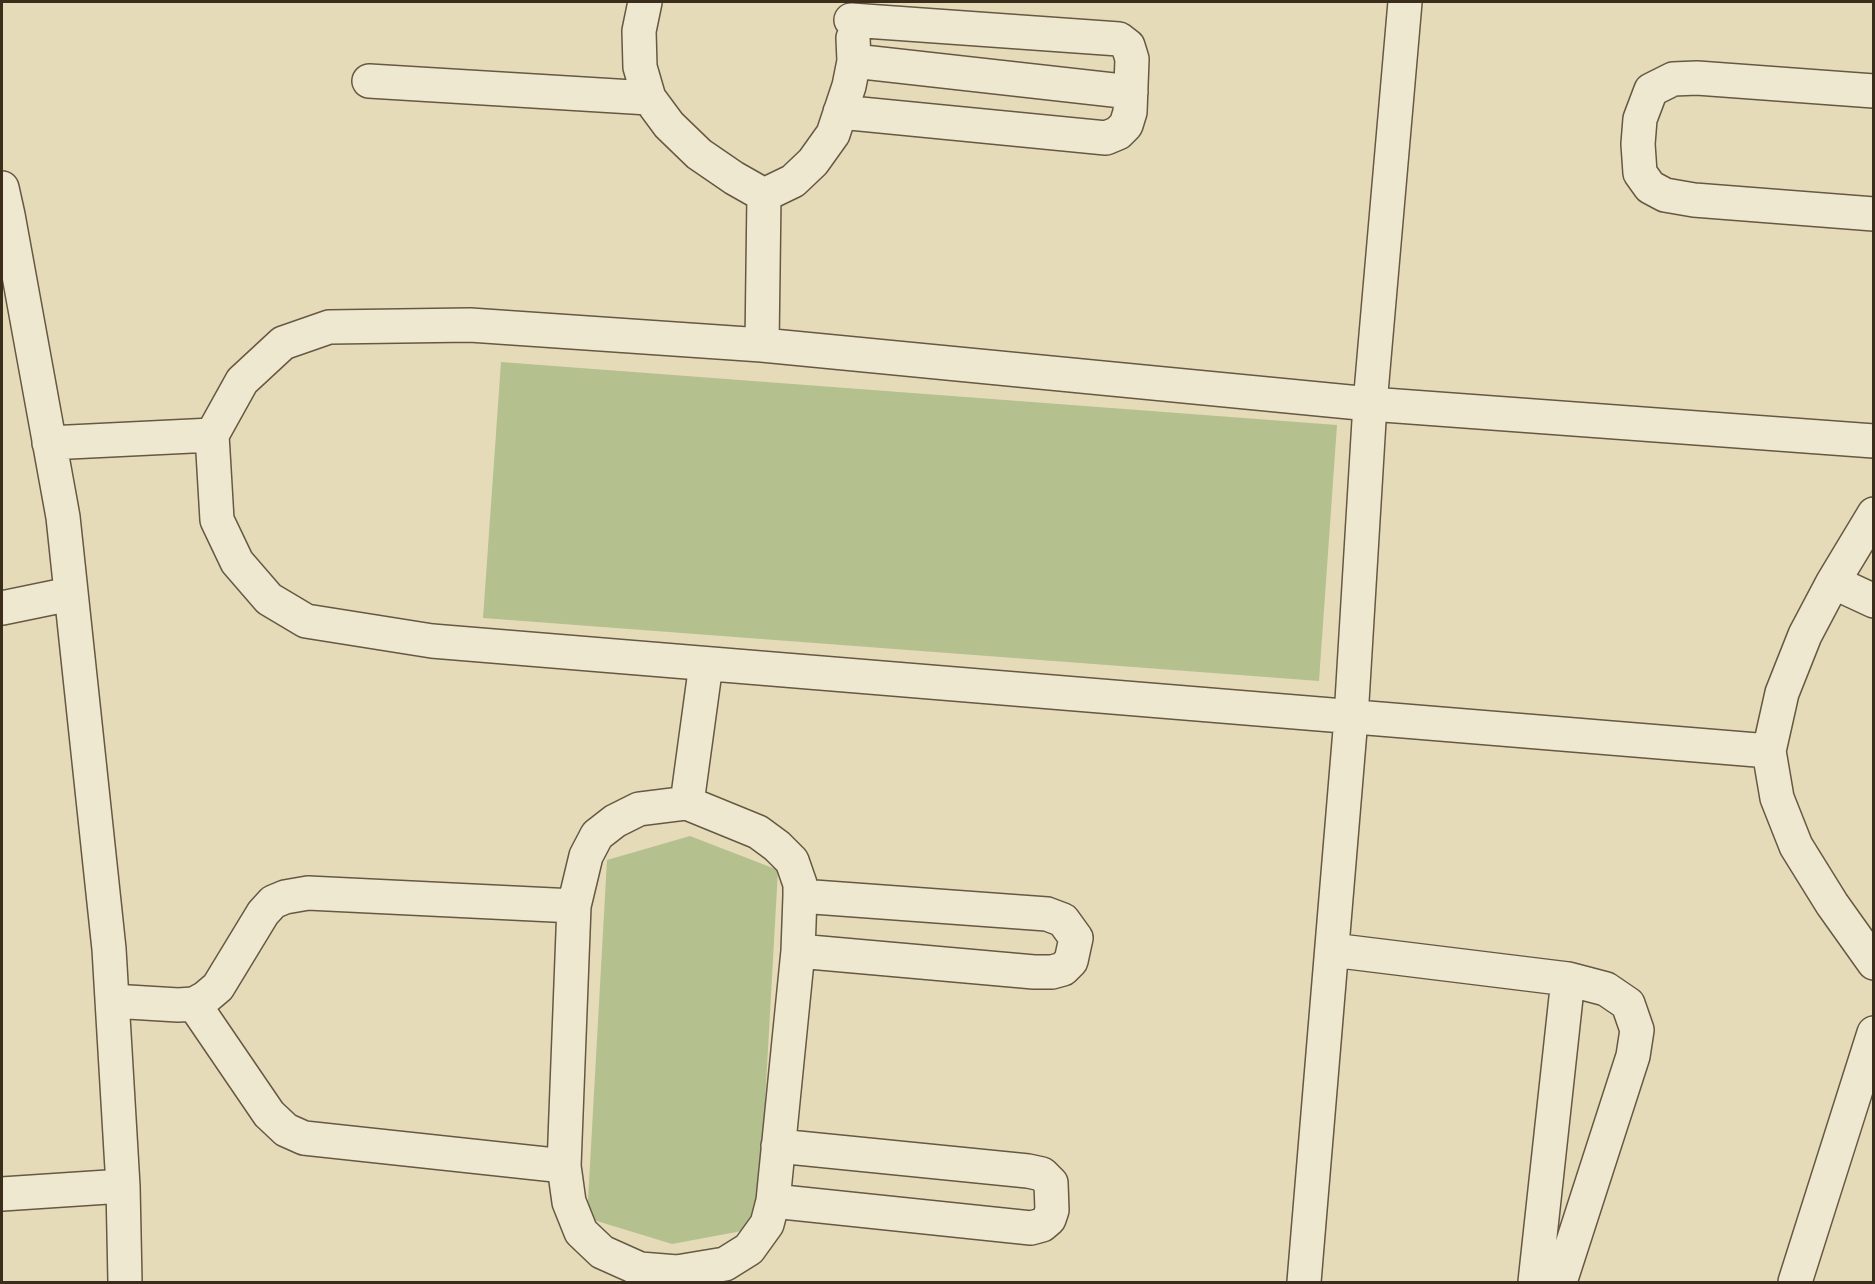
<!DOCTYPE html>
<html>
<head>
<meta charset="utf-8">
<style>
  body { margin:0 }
  #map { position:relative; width:1875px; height:1284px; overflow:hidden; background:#e6dbb8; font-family:"IM FELL French Canon",serif }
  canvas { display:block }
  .frame { position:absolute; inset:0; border:3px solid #3b2d1c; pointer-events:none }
</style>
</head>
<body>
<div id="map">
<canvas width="1875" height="1284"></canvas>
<div class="frame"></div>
</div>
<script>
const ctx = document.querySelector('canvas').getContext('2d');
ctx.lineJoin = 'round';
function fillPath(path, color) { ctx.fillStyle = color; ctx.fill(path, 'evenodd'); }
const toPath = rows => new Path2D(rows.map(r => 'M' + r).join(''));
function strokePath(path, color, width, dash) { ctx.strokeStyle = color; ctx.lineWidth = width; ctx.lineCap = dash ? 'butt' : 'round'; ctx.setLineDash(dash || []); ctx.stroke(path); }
fillPath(toPath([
  [501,362,1337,425,1319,681,483,618],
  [690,836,778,870,758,1228,672,1244,587,1218,607,860]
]), '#b5c08f');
const minor = toPath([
  [645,2,639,31,640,67,649,98],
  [854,61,1131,92],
  [369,81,649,98,669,125,699,154,734,178,764,195,762,345],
  [1874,91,1697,78,1673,79,1651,90,1640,119,1638,144,1640,173,1650,187,1665,195,1694,200,1874,214],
  [840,112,1106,138,1118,133,1126,125,1130,112,1132,59,1128,46,1119,39,851,20],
  [2,188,8,215,63,517,109,949,123,1186,125,1282],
  [764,195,793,181,813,162,833,134,849,86,854,61,853,38],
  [49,443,212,435],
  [1874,514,1833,582,1805,635,1782,693,1769,751,1777,798,1796,846,1832,904,1874,963],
  [1833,582,1874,601],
  [2,608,70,594],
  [1769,751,432,641,306,621,269,599,237,562,217,520,212,435,242,381,283,343,329,327,470,325,762,345,1370,404,1874,441],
  [687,803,758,832,777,846,792,861,800,884,800,896,798,951,773,1201,767,1224,749,1249,725,1264,677,1272,640,1269,602,1252,581,1232,569,1202,564,1166,574,906,586,856,597,835,615,821,639,809,687,803],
  [687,803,706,664],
  [1332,950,1568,979,1606,989,1628,1004,1637,1030,1633,1056,1560,1282],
  [798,951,1034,972,1052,972,1063,969,1071,961,1076,938,1063,920,1047,914,800,896],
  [112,1001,178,1005,194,1004,205,998,218,987,263,913,273,902,285,897,308,893,574,906],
  [194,1004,269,1114,286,1130,304,1138,564,1166],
  [2,1194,123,1186],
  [773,1201,1031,1228,1042,1225,1049,1219,1052,1210,1051,1183,1042,1174,1028,1171,778,1146],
  [1304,1282,1351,718,1370,404,1405,2],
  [1535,1282,1568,979],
  [1795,1282,1874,1033]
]);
strokePath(minor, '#665843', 36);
strokePath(minor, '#efe8d1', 33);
</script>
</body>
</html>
